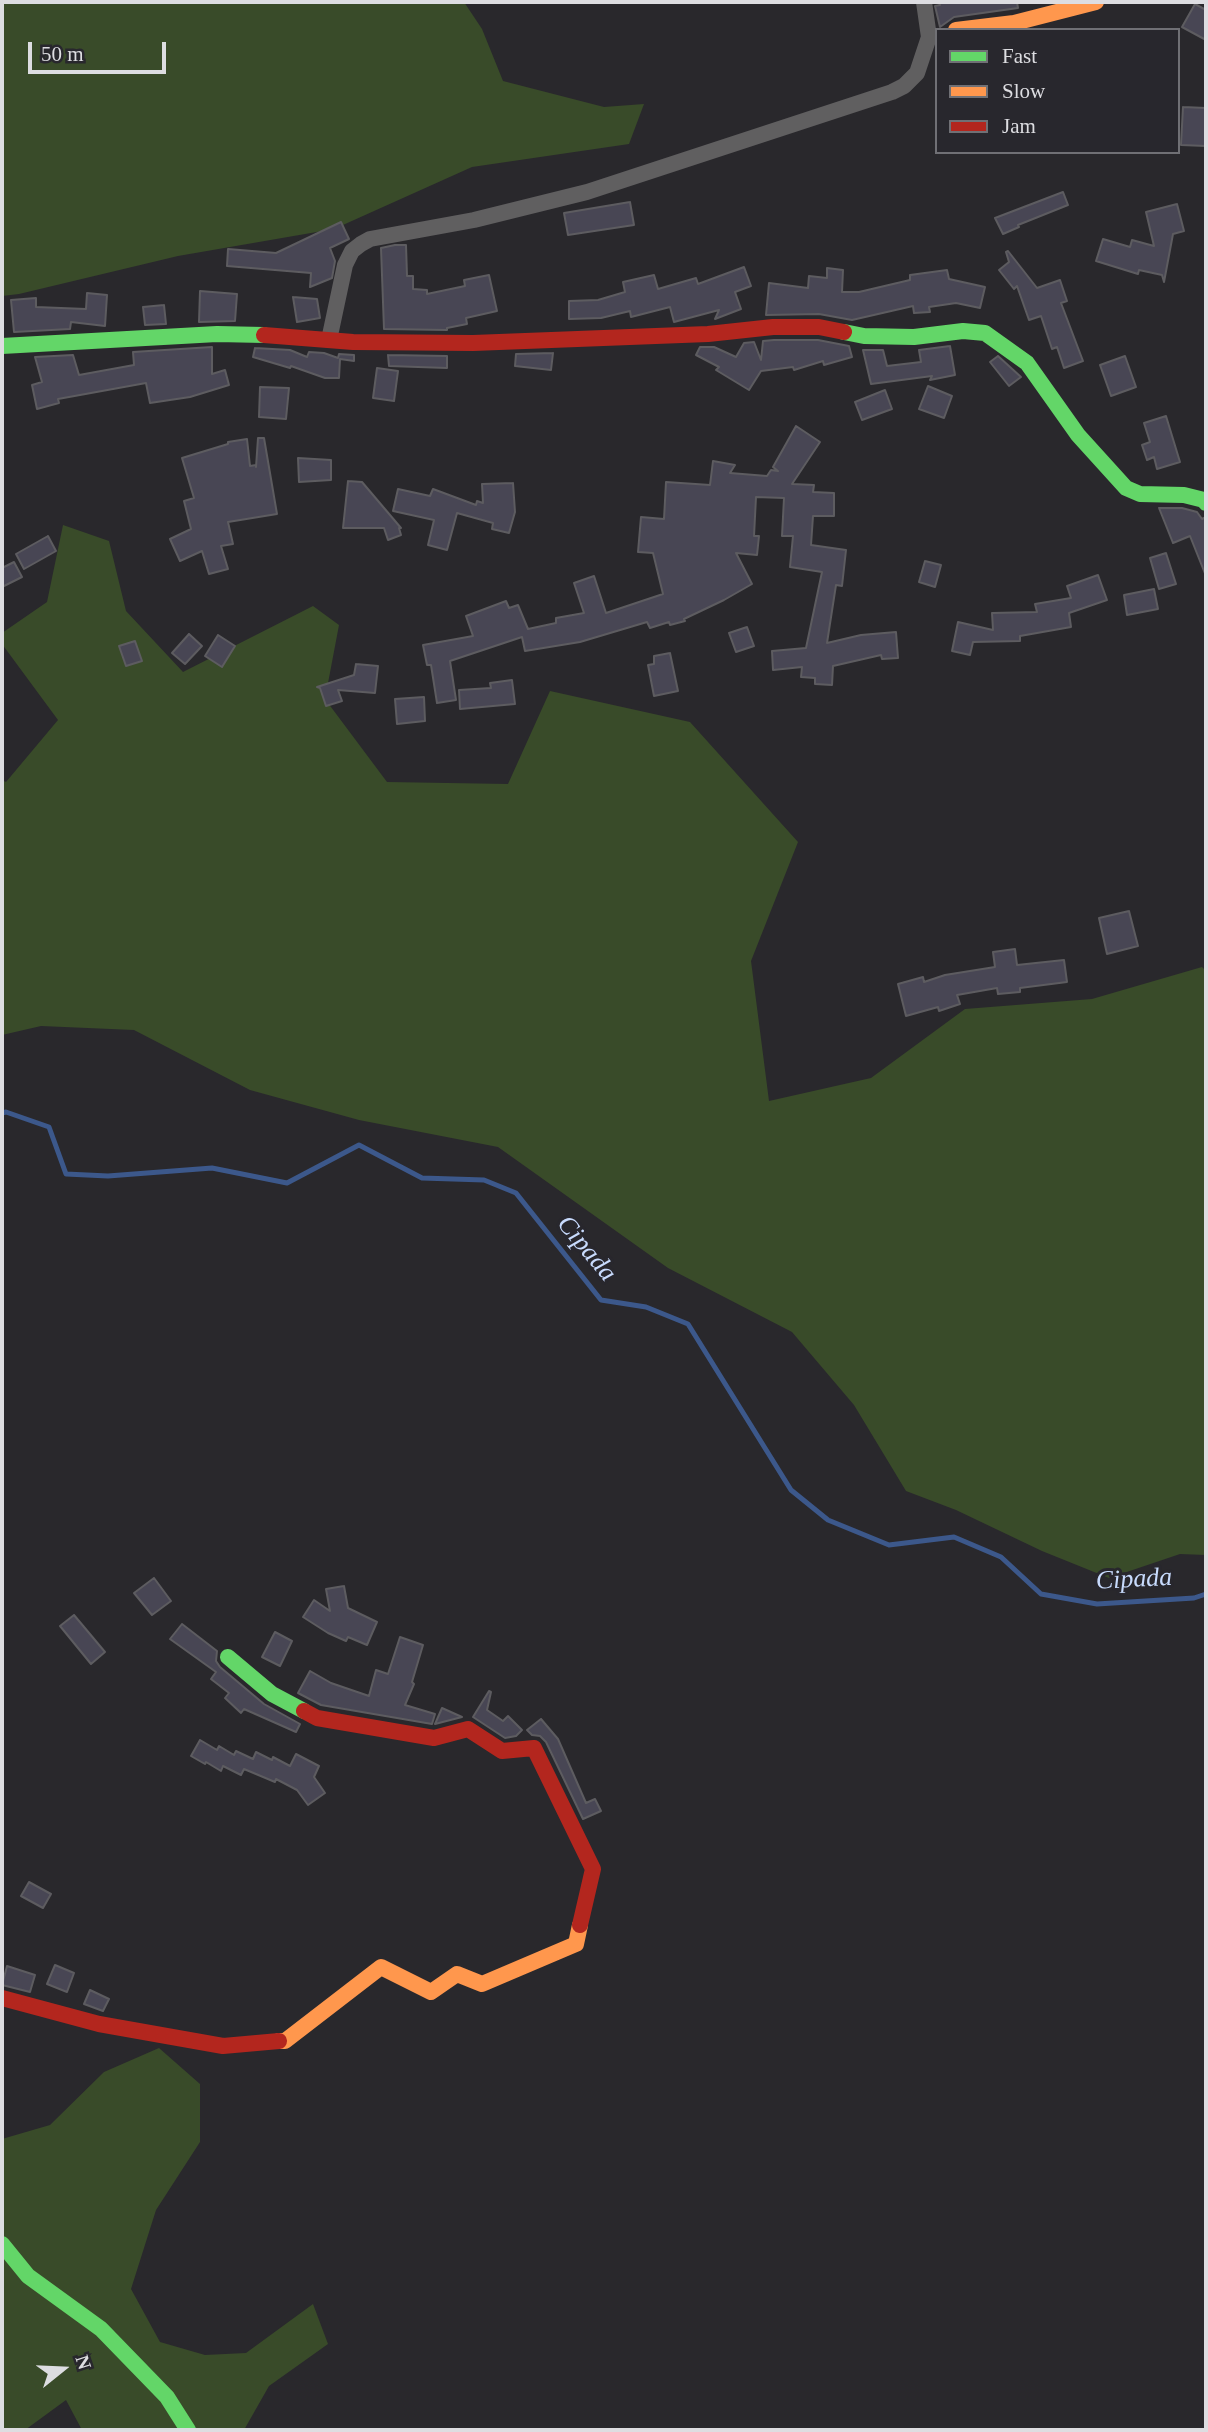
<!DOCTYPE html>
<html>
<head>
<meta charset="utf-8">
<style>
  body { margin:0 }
  #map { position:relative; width:1208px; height:2432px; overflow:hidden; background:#29282c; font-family:"Times New Roman",serif }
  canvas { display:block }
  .frame { position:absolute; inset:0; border:4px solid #dddde1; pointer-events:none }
  .legend { position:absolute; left:935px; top:28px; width:245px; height:126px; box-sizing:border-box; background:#28272d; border:2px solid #707075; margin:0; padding:9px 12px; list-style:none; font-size:21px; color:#dddde1 }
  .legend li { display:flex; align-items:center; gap:14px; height:35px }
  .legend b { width:35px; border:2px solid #707075 }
  .north { position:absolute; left:28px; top:2334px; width:70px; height:70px; -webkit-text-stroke:5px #28272d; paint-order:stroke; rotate:72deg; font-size:19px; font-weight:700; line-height:28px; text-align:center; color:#dddde1 }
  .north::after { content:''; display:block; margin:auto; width:24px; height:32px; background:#dddde1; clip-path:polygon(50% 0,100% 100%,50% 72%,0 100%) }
  .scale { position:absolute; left:28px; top:42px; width:138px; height:32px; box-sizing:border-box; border:4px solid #dddde1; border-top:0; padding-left:9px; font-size:21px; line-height:24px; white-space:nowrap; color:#dddde1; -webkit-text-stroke:5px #28272d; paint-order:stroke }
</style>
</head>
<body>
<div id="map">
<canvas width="1208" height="2432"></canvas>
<div class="frame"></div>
<ul class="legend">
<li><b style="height:9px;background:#63d668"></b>Fast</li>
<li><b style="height:9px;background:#ff974d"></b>Slow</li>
<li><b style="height:9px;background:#b3261e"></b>Jam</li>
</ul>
<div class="north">N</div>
<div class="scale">50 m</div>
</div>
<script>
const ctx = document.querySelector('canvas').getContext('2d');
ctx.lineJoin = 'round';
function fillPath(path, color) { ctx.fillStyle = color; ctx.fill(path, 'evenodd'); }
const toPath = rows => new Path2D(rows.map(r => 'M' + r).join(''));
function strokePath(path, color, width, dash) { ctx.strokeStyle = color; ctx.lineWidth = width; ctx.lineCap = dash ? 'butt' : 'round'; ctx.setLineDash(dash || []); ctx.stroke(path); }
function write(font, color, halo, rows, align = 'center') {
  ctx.font = font + ' "Times New Roman",serif'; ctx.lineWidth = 6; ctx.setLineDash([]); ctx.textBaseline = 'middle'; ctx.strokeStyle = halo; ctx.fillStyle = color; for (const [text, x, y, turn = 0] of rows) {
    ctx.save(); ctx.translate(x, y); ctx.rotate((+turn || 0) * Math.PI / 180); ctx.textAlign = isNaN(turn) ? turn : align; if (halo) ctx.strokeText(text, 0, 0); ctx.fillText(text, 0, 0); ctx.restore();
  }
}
fillPath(toPath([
  [2,2,464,2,482,29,503,81,604,107,644,104,629,144,472,167,334,229,178,256,19,294,2,296],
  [63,525,109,541,126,611,183,672,313,606,339,625,325,699,387,782,508,784,550,691,690,722,798,842,751,961,769,1101,871,1078,965,1009,1092,999,1202,967,1206,971,1206,1555,1180,1554,1109,1578,1042,1551,956,1510,906,1491,854,1405,792,1332,668,1268,498,1147,359,1120,250,1090,134,1030,41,1026,2,1035,2,780,6,782,58,720,2,644,2,633,47,602],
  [159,2048,200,2084,200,2142,156,2210,131,2289,160,2342,205,2355,246,2353,313,2304,328,2344,269,2386,244,2430,82,2430,66,2400,25,2430,2,2430,2,2139,50,2125,104,2072]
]), '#394b29');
strokePath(toPath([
  [2,1113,6,1112,49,1127,66,1174,108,1176,212,1168,287,1183,359,1145,422,1178,484,1180,516,1193,601,1300,646,1307,688,1324,791,1490,828,1520,889,1545,954,1537,1001,1557,1041,1594,1097,1604,1194,1598,1206,1594]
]), '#3c588b', 5);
const building = toPath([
  [939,2,1017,2,1018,8,954,17,940,27,935,6,940,5,939,2],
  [1195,4,1206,10,1206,40,1182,27,1195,4],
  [1183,107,1206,108,1206,146,1181,145,1183,107],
  [1063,192,1068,205,1018,225,1019,227,1003,234,995,218,1063,192],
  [630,202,634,225,568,235,564,213,630,202],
  [1177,204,1184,231,1173,234,1164,282,1162,275,1139,270,1138,274,1096,261,1103,239,1130,247,1132,240,1154,246,1146,212,1177,204],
  [341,222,349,239,330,248,335,261,332,278,310,287,311,273,227,266,228,249,276,253,341,222],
  [395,245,406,245,407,276,413,276,413,289,427,290,427,294,465,286,464,280,489,275,497,311,466,318,467,324,447,328,447,330,384,329,381,248,395,245],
  [1008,251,1037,288,1060,280,1067,301,1061,303,1083,361,1064,368,1057,347,1052,349,1041,316,1029,320,1017,286,1014,289,999,270,1009,262,1006,252,1008,251],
  [744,267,751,286,735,292,741,309,715,319,719,310,674,322,670,307,631,317,630,311,601,318,569,319,569,301,598,300,625,292,623,282,654,275,658,289,696,278,698,284,744,267],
  [827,268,843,270,842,292,859,292,910,280,910,275,947,270,949,279,985,287,980,308,956,303,929,307,930,312,914,313,913,306,852,320,819,314,766,315,769,283,808,288,809,276,827,278,827,268],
  [200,291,237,294,235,321,199,322,200,291],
  [87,293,107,295,105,326,71,322,70,329,14,332,11,300,36,298,36,307,86,309,87,293],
  [293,297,317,299,320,318,297,322,293,297],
  [164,305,166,324,145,325,143,307,164,305],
  [774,340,818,340,849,346,852,357,824,365,823,361,794,370,793,367,761,371,749,390,716,370,719,367,696,355,700,347,714,347,736,357,744,343,754,342,761,360,763,341,774,340],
  [950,346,955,375,930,380,932,376,871,384,863,350,883,350,887,366,921,362,919,350,950,346],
  [212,347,212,374,225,370,229,385,190,397,150,403,146,383,58,399,59,403,37,409,32,385,42,382,35,357,73,355,79,375,134,365,133,352,212,347],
  [255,348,290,350,307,357,309,352,324,353,338,358,339,354,354,355,354,361,340,359,339,378,325,378,291,366,290,368,253,357,255,348],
  [553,353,551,370,515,366,516,354,553,353],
  [388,355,447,356,447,368,389,366,388,355],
  [998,356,1021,377,1009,386,990,362,998,356],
  [1125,356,1136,387,1111,396,1100,365,1125,356],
  [377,368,398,371,394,401,373,398,377,368],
  [928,386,952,396,944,418,919,409,928,386],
  [260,387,289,388,286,419,259,417,260,387],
  [885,390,892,409,862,420,855,402,885,390],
  [1166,416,1180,462,1157,469,1154,457,1147,460,1142,445,1150,442,1144,423,1166,416],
  [796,426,820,442,792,484,814,485,813,492,834,493,834,516,813,516,811,545,846,550,842,586,836,585,827,643,861,635,896,632,898,658,882,659,881,655,833,666,832,685,815,684,815,678,801,677,802,667,773,670,772,651,806,648,822,572,790,567,793,536,782,536,784,498,756,497,754,536,759,536,757,555,736,553,752,584,724,600,684,619,685,621,670,625,669,622,650,628,647,622,580,642,525,651,522,637,450,661,456,700,437,703,431,665,427,665,423,645,473,636,466,616,506,601,509,608,518,605,528,629,556,623,556,618,584,613,574,583,594,576,606,613,663,594,653,553,638,552,641,517,664,519,666,482,710,485,713,461,735,465,730,473,767,476,771,470,778,471,773,467,796,426],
  [258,438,264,438,277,514,228,522,233,544,221,546,228,569,209,574,202,551,180,561,170,539,191,529,184,501,194,498,182,458,228,444,228,442,247,439,250,466,256,465,256,467,258,438],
  [298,458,331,460,331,480,299,482,298,458],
  [348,481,362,482,401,528,399,528,401,535,388,540,384,528,343,528,348,481],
  [513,483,515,512,509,533,492,529,493,523,457,513,447,550,428,545,434,520,393,511,398,489,430,496,433,489,476,505,477,501,483,503,482,484,513,483],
  [1159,508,1182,508,1197,512,1202,519,1206,517,1206,576,1190,536,1173,543,1159,508],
  [48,536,56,551,24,569,16,554,48,536],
  [1166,553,1176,584,1159,589,1150,558,1166,553],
  [925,561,941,565,935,587,919,582,925,561],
  [14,562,22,577,2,587,2,568,14,562],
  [1098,575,1107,600,1069,613,1071,627,1020,636,1020,641,973,642,970,655,952,651,958,622,993,630,992,613,1037,612,1035,604,1071,598,1067,586,1098,575],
  [1154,589,1158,609,1127,615,1124,595,1154,589],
  [747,627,754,646,736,652,729,633,747,627],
  [189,634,202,646,185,664,172,653,189,634],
  [218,635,235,646,222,667,205,656,218,635],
  [135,641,142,661,126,666,119,646,135,641],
  [670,653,678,691,654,696,648,665,654,664,654,656,670,653],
  [356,664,378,666,375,693,338,690,342,701,326,706,320,688,317,687,354,675,356,664],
  [512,680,515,704,460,709,459,690,491,688,490,683,512,680],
  [424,697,425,721,397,724,395,699,424,697],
  [1129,911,1138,946,1107,954,1099,918,1129,911],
  [1015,949,1017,965,1064,960,1067,982,1020,988,1020,992,998,994,997,988,957,995,960,1004,939,1011,938,1007,906,1016,898,984,923,977,924,982,945,975,995,967,993,952,1015,949],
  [154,1578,171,1601,152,1615,134,1593,154,1578],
  [344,1586,348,1608,377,1622,367,1645,348,1637,346,1641,328,1633,303,1617,314,1600,330,1611,326,1589,344,1586],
  [74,1615,105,1652,91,1664,60,1626,74,1615],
  [182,1624,217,1651,216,1661,220,1667,264,1704,300,1724,296,1732,244,1709,241,1713,225,1698,229,1693,211,1679,216,1672,170,1639,182,1624],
  [275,1632,292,1641,280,1666,262,1657,275,1632],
  [400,1637,423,1645,412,1682,414,1684,405,1705,435,1714,432,1724,321,1705,298,1693,310,1671,331,1683,369,1696,376,1670,388,1674,400,1637],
  [489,1691,491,1692,487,1710,503,1721,508,1716,522,1730,516,1736,505,1738,473,1717,489,1691],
  [442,1708,462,1717,435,1724,442,1708],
  [541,1719,558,1739,586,1803,595,1799,601,1811,583,1819,546,1742,540,1736,532,1735,527,1730,541,1719],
  [200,1740,217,1750,219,1746,234,1755,236,1751,253,1759,256,1752,272,1760,273,1757,290,1766,296,1754,319,1766,314,1777,325,1793,308,1805,297,1790,276,1779,275,1782,244,1769,241,1775,223,1766,221,1771,206,1762,205,1764,191,1756,200,1740],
  [29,1882,51,1894,43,1908,21,1896,29,1882],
  [55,1965,74,1973,67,1992,47,1984,55,1965],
  [7,1966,35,1975,30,1992,2,1985,7,1966],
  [90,1990,109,1999,103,2011,84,2004,90,1990]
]);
fillPath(building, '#484654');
strokePath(building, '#5d5c60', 2);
strokePath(toPath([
  [329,340,345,265,352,251,361,244,370,239,474,220,587,192,892,92,904,86,917,73,929,37,924,2]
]), '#605f60', 16);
strokePath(toPath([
  [844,332,864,336,914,337,963,331,985,333,1027,363,1078,435,1126,488,1140,494,1184,495,1204,500,1206,503],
  [2,346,217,334,264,335],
  [228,1657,272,1694,304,1711],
  [2,2244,28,2276,101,2329,167,2397,188,2430]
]), '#63d668', 16);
strokePath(toPath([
  [956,30,1014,23,1096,2],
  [279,2041,285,2041,381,1967,431,1992,457,1974,482,1984,576,1944,580,1925]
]), '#ff974d', 16);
strokePath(toPath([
  [264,335,353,342,473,343,708,334,773,327,819,327,844,332],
  [304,1711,317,1718,434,1738,468,1729,502,1751,534,1748,593,1869,580,1925],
  [2,1998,99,2024,223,2046,279,2041]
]), '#b3261e', 16);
write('italic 26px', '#c8dbfd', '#28272d', [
  ["Cipada",586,1249,50],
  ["Cipada",1134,1580,-3]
]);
</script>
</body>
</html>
